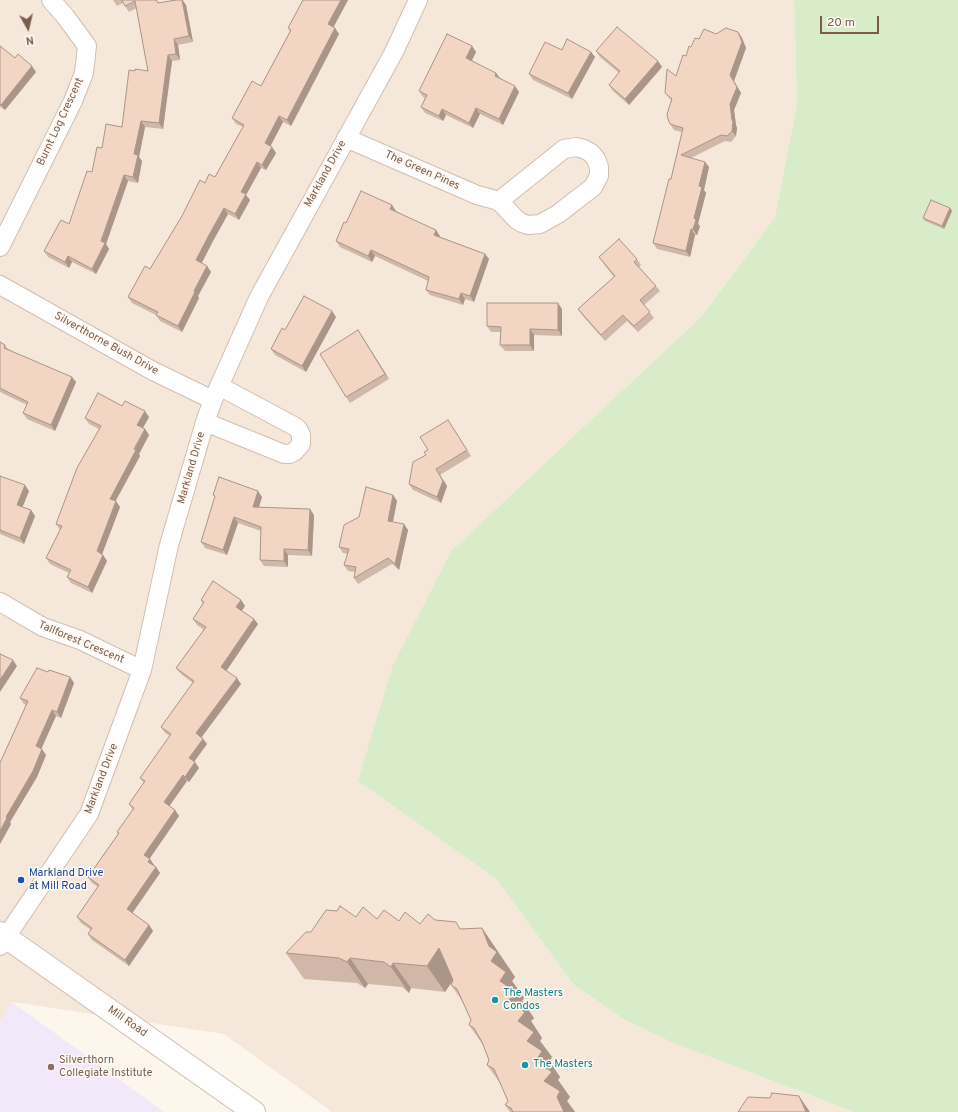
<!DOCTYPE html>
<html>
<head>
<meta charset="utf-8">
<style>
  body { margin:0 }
  #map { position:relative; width:958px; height:1112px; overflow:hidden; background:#fdf6ec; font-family:Overpass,sans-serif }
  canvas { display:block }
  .north { position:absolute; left:8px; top:8px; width:40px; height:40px; -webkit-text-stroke:3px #fffaf3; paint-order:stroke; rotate:172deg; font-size:11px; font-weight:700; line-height:16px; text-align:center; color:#7a5c4d }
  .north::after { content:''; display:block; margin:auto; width:14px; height:18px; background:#7a5c4d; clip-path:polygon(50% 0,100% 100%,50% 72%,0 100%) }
  .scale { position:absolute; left:820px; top:16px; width:59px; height:18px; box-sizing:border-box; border:2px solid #7a5c4d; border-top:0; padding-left:5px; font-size:12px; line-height:14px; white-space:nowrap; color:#7a5c4d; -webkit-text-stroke:3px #fffaf3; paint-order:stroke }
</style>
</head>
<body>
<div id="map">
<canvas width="958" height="1112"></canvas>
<div class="north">N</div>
<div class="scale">20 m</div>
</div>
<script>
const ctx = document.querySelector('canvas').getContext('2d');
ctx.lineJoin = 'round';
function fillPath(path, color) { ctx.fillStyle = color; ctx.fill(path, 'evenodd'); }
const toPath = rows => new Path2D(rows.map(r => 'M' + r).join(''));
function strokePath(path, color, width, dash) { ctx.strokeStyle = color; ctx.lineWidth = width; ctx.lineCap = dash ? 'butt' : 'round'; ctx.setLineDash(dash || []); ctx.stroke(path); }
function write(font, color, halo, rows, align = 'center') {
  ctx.font = font + ' Overpass,sans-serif'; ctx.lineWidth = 3; ctx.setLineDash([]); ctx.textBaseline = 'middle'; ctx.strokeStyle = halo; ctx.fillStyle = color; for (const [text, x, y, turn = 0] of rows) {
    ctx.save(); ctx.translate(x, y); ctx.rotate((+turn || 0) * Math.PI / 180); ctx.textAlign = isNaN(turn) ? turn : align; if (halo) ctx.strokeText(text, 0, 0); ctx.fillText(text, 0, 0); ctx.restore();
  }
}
fillPath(toPath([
  [0,0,794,0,797,104,775,217,702,316,452,550,358,781,496,879,574,985,625,1020,671,1042,854,1112,332,1112,224,1034,13,1002,0,1023]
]), '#f5e8da');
fillPath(toPath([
  [12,1002,164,1112,0,1112,0,1023]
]), '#f3e8fa');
fillPath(toPath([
  [794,0,958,0,958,1112,854,1112,671,1042,625,1020,574,985,496,879,358,781,393,665,452,550,702,316,775,217,797,104]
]), '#d8ecc9');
const minor = toPath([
  [346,138,477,195,499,201,564,149,576,147,584,149,591,153,596,159,599,167,599,176,593,187,558,214,540,224,528,225,522,223,517,220,499,201],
  [0,247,73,101,84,73,87,46,65,16,51,0],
  [0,285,153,371,213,400],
  [205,422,284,454,290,454,295,451,301,444,301,435,298,429,294,426,219,386],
  [0,602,43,627,80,640,142,670],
  [0,946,89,814,142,670,169,545,205,422,213,400,259,297,394,52,418,0]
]);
const tertiary = toPath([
  [0,933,254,1112]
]);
strokePath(minor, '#d1beb0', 20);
strokePath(tertiary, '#d1beb0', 24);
strokePath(minor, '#fff', 18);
strokePath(tertiary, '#fff', 22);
fillPath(toPath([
  [113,0,157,0,159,3,176,0,183,0,186,5,193,42,178,45,180,60,172,61,163,129,145,127,139,157,142,161,138,183,128,181,106,244,109,249,96,274,72,262,69,268,48,257,44,251,69,224,92,172,102,148,122,127,135,71,148,71,137,8,129,12,123,3,117,6],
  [348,0,333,27,339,34,291,126,283,122,270,146,272,147,276,153,266,170,261,168,246,195,250,200,239,220,228,214,213,241,202,263,207,266,211,272,198,296,199,298,182,332,160,321,156,315,132,303,128,297,150,269,205,183,215,177,243,127,236,124,232,118,261,86,290,31,288,28],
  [738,32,742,38,746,48,734,81,741,93,734,110,736,125,737,128,736,136,731,142,725,141,691,158,705,162,709,167,704,190,706,193,698,224,700,226,697,235,695,235,690,257,657,249,653,243,671,179,682,132,674,130,670,124,671,100,665,93,676,76,686,56,691,47,699,39,716,34],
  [0,46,15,58,36,72,5,110,0,107],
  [472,46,476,52,472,60,500,78,519,92,503,125,480,114,473,128,446,115,443,121,425,113,421,107,425,98,423,97,419,91],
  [562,50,591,52,595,57,572,99,533,80,529,74],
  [596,51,658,61,662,67,629,105,613,91,609,85,619,73,600,57],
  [950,208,952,211,944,229,925,221,923,218],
  [396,211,440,236,440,237,485,254,489,259,474,302,465,299,463,305,430,295,426,290,428,281,375,256,372,262,340,247,336,241,346,223],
  [599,257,637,259,641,265,639,267,656,286,660,291,644,305,654,318,638,332,627,321,605,341,582,315,578,309,614,277,603,263],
  [562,309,562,336,534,335,534,351,505,351,500,345,501,332,491,332,487,326],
  [336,317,306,372,275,355,271,349],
  [362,336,389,379,350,403,346,397],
  [0,342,5,345,8,349,76,382,55,431,27,419,23,413,27,405,0,392],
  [122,406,149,417,143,428,145,429,149,435,139,454,140,456,115,501,120,507,102,554,103,555,107,561,92,593,71,583,67,577,69,573,50,564,46,558,60,530,56,524,99,429,89,424,85,418],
  [448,420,471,456,440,475,447,486,441,503,413,490,409,484,428,450],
  [0,476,29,491,22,507,31,510,35,516,24,544,0,534],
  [213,495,262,497,259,507,314,515,312,556,288,555,288,567,264,566,260,560,261,531,238,523,227,555,205,548,201,542,215,497],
  [393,495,397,501,393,522,408,530,399,570,392,564,358,584,354,578,355,572,348,571,344,565,348,554,343,553,339,547,359,517],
  [201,600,241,600,245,606,242,611,258,624,226,671,241,684,202,737,207,744,194,762,199,768,189,782,187,781,169,806,175,810,179,816,149,859,154,865,153,865,156,867,160,873,132,913,149,925,153,931,129,966,92,940,88,934,91,930,81,923,77,917,98,887,92,883,88,877,118,834,117,832,133,810,129,804,144,783,140,778,170,736,165,733,161,727,193,683,181,674,176,668,204,630,197,625,193,619,203,604],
  [48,672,70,677,74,683,61,718,56,716,41,748,46,755,37,777,10,822,11,824,0,844,0,763,26,705,24,704,20,698],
  [356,917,420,924,435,920,461,929,482,928,515,977,512,981,524,998,522,1001,534,1018,531,1021,542,1038,540,1041,552,1057,549,1061,560,1077,558,1080,570,1097,567,1101,575,1112,510,1112,505,1105,508,1101,500,1083,487,1065,489,1060,483,1045,469,1025,471,1020,463,1002,451,985,453,980,445,992,411,988,409,993,402,987,368,984,365,988,357,983,304,979,286,953,311,932]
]), '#d1b7a8');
fillPath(toPath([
  [182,0,186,5,193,42,189,36],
  [341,0,348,0,332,30,328,24],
  [335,28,339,34,291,126,287,120],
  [738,32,742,38,746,48,734,81,741,93,734,110,736,125,737,128,736,136,732,131,730,104,730,75],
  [174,39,178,45,180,60,176,54],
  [472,46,476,52,470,64,466,58],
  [591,52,595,57,572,99,568,93],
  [168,55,172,61,163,129,159,123],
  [658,61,662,67,629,105,625,99],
  [32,66,36,72,5,110,1,105],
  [496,73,500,78,495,76],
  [515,86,519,92,503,125,499,119],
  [476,108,480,114,473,128,469,123],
  [442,109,446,115,443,121,439,116],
  [279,116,283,122,269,149,265,143],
  [141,121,145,127,139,157,142,161,138,183,133,177,134,154],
  [272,147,276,153,266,170,262,165],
  [257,162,261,168,246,195,250,200,239,220,235,214,241,192],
  [705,162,709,167,704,190,706,193,698,224,700,226,697,235,693,229,694,218,699,186],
  [124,175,128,181,106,244,109,249,96,274,92,269],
  [392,205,396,211,394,214,390,209],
  [224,208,228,214,213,241,200,266,196,260,209,235],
  [950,208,952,211,944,229,942,226],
  [691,229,695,235,690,257,686,251],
  [436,230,440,236,438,240,434,235],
  [371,250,375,256,372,262,368,256],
  [485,254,489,259,474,302,470,296],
  [68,256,72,262,69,268,65,262],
  [207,266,211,272,198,296,199,298,182,332,178,326,194,291],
  [461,293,465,299,463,305,459,299],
  [558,303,562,309,562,336,558,330],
  [332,311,336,317,306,372,302,366],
  [530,329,534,335,534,351,530,345],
  [358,330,362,336,389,379,385,374],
  [72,377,76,382,55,431,51,425],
  [145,411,149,417,141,431,137,425],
  [145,429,149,435,139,454,140,456,114,504,110,499],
  [436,469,447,486,441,503,437,497],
  [25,485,29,491,21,511,17,505],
  [258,491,262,497,257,513,253,507],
  [393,495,397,501,392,526,388,521],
  [116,501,120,507,101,557,97,551],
  [310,509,314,515,312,556,308,550],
  [31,510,35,516,24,544,20,538],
  [234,517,238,523,227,555,223,550],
  [404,524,408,530,399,570,395,564],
  [284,549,288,555,288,567,284,561],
  [103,555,107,561,92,593,88,587],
  [241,600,245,606,240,613,236,607],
  [254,619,258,624,225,673,221,667],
  [13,660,17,666,0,692,0,680],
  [70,677,74,683,61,718,57,712],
  [237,678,241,684,200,739,196,733],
  [52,710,56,716,40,752,36,746],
  [203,739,207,744,193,763,189,758],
  [42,749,46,755,37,777,10,822,11,824,0,844,0,831,6,817],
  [195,762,199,768,189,782,185,777],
  [183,775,187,781,168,808,164,802],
  [175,810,179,816,148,861,144,855],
  [150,859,154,865,152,867,148,862],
  [156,867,160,873,131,915,127,909],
  [149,925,153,931,129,966,125,960],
  [482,928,515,977,512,981,524,998,522,1001,534,1018,531,1021,542,1038,540,1041,552,1057,549,1061,560,1077,558,1080,570,1097,567,1101,575,1112,564,1112,544,1081,536,1061,508,1001,491,961,489,946],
  [439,948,457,974,445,992,427,966],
  [350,958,368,984,365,988,347,962],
  [393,963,411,988,409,993,391,967],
  [799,1096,810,1112,806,1112]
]), '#aa9588');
const building = toPath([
  [122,0,156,0,158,3,176,0,182,0,189,36,174,39,176,54,168,55,159,123,141,121,134,154,138,155,133,177,124,175,101,241,105,243,92,269,68,256,65,262,44,251,61,220,69,224,87,171,92,172,97,147,102,148,106,124,122,127,129,70,135,71,135,69,148,71,135,1,125,6,122,0],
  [303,0,341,0,328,24,335,28,287,120,279,116,265,143,272,147,262,165,257,162,241,192,246,194,235,214,224,208,209,235,196,260,207,266,194,291,195,292,178,326,156,315,158,312,128,297,145,266,150,269,182,216,200,180,205,183,209,174,215,177,244,125,232,118,252,81,261,86,291,30,288,28,303,0],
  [617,27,658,61,625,99,609,85,620,71,596,51,617,27],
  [726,28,738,32,742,42,730,75,737,87,730,104,732,120,733,122,732,131,727,136,721,135,681,155,705,162,699,186,702,187,694,218,696,220,693,229,691,229,686,251,653,243,669,179,671,179,683,128,670,124,668,119,667,114,672,99,665,93,667,69,676,76,683,55,686,56,689,46,691,47,695,38,699,39,704,29,716,34,726,28],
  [447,34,472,46,466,58,496,73,495,76,515,86,499,119,476,108,469,123,442,109,439,116,421,107,427,95,419,91,447,34],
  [567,39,591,52,568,93,529,74,545,42,562,50,567,39],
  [0,46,15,58,18,54,32,66,1,105,0,104,0,46],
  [361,191,392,205,390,209,436,230,434,235,485,254,470,296,461,293,459,299,426,290,429,277,371,250,368,256,336,241,344,222,346,223,361,191],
  [931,200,950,208,942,226,923,218,931,200],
  [619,239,637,259,634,262,656,286,640,300,650,312,634,326,623,315,601,335,578,309,615,276,599,257,619,239],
  [304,296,332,311,302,366,271,349,282,328,285,330,304,296],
  [487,303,558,303,558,330,530,329,530,345,500,345,501,327,487,326,487,303],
  [358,330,385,374,346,397,320,354,358,330],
  [0,342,5,345,4,348,72,377,51,425,23,413,28,402,0,388,0,342],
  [98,393,122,406,125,401,145,411,137,425,145,429,134,449,136,450,110,499,116,501,97,551,103,555,88,587,67,577,71,570,46,558,62,526,56,524,77,468,101,426,85,418,98,393],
  [448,420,467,450,436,469,443,481,437,497,409,484,413,462,426,455,424,452,428,450,420,437,448,420],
  [0,476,25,485,17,505,31,510,20,538,0,530,0,476],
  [219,477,258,491,253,507,310,509,308,550,284,549,284,561,260,560,261,527,234,517,223,550,201,542,215,496,213,495,219,477],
  [366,487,393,495,388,521,404,524,395,564,388,558,354,578,356,567,344,565,349,549,339,547,344,525,359,517,366,487],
  [213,581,241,600,236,607,254,619,221,667,237,678,196,733,203,739,189,758,195,762,185,777,183,775,164,802,175,810,144,855,150,859,148,862,156,867,127,909,149,925,125,960,88,934,92,928,77,917,99,885,88,877,119,833,117,832,134,808,129,804,145,781,140,778,171,734,161,727,194,681,176,668,206,627,193,619,204,602,201,600,213,581],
  [0,654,13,660,0,680,0,654],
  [37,668,48,672,49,670,70,677,57,712,52,710,36,746,42,749,33,771,6,817,7,818,0,831,0,763,28,701,20,698,37,668],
  [340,906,356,917,363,907,377,919,384,910,399,921,405,912,420,924,428,914,435,920,456,922,460,929,482,928,489,946,497,952,491,961,506,972,500,981,516,992,508,1001,525,1012,518,1021,534,1032,527,1041,542,1051,536,1061,552,1072,544,1081,560,1091,557,1097,564,1112,513,1112,511,1108,505,1105,508,1101,494,1069,487,1065,489,1060,482,1042,474,1028,469,1025,471,1020,457,989,451,985,453,980,439,948,427,966,393,963,391,967,384,962,350,958,347,962,339,958,286,953,306,932,311,932,326,910,337,911,340,906],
  [772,1093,799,1096,806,1112,738,1112,748,1097,770,1098,772,1093]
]);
fillPath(building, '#f3d5c3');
strokePath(building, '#aa9588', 1);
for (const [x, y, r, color] of [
  [21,880,4,"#1a4fb4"],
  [495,1000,4,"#0f9aa8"],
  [525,1065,4,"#0f9aa8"],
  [51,1067,4,"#8d6e63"]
]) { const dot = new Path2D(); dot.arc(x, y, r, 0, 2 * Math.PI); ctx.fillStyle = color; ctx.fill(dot); strokePath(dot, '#fffaf3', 1.5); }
write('11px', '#7a5c4d', '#fffaf3', [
  ["Burnt Log Crescent",61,122,-65],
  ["The Green Pines",422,171,24],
  ["Markland Drive",326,174,-61],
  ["Silverthorne Bush Drive",106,344,29],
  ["Markland Drive",192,468,-74],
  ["Tallforest Crescent",81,643,23],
  ["Markland Drive",102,779,-69],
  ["Mill Road",127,1022,35]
]);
write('11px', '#164399', '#fffaf3', [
  ["Markland Drive",29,874],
  ["at Mill Road",29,887]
], 'left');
write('11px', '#0d838f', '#fffaf3', [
  ["The Masters",503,994],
  ["Condos",503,1007],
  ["The Masters",533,1065]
], 'left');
write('11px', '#785e54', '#fffaf3', [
  ["Silverthorn",59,1061],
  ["Collegiate Institute",59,1074]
], 'left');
</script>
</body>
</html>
